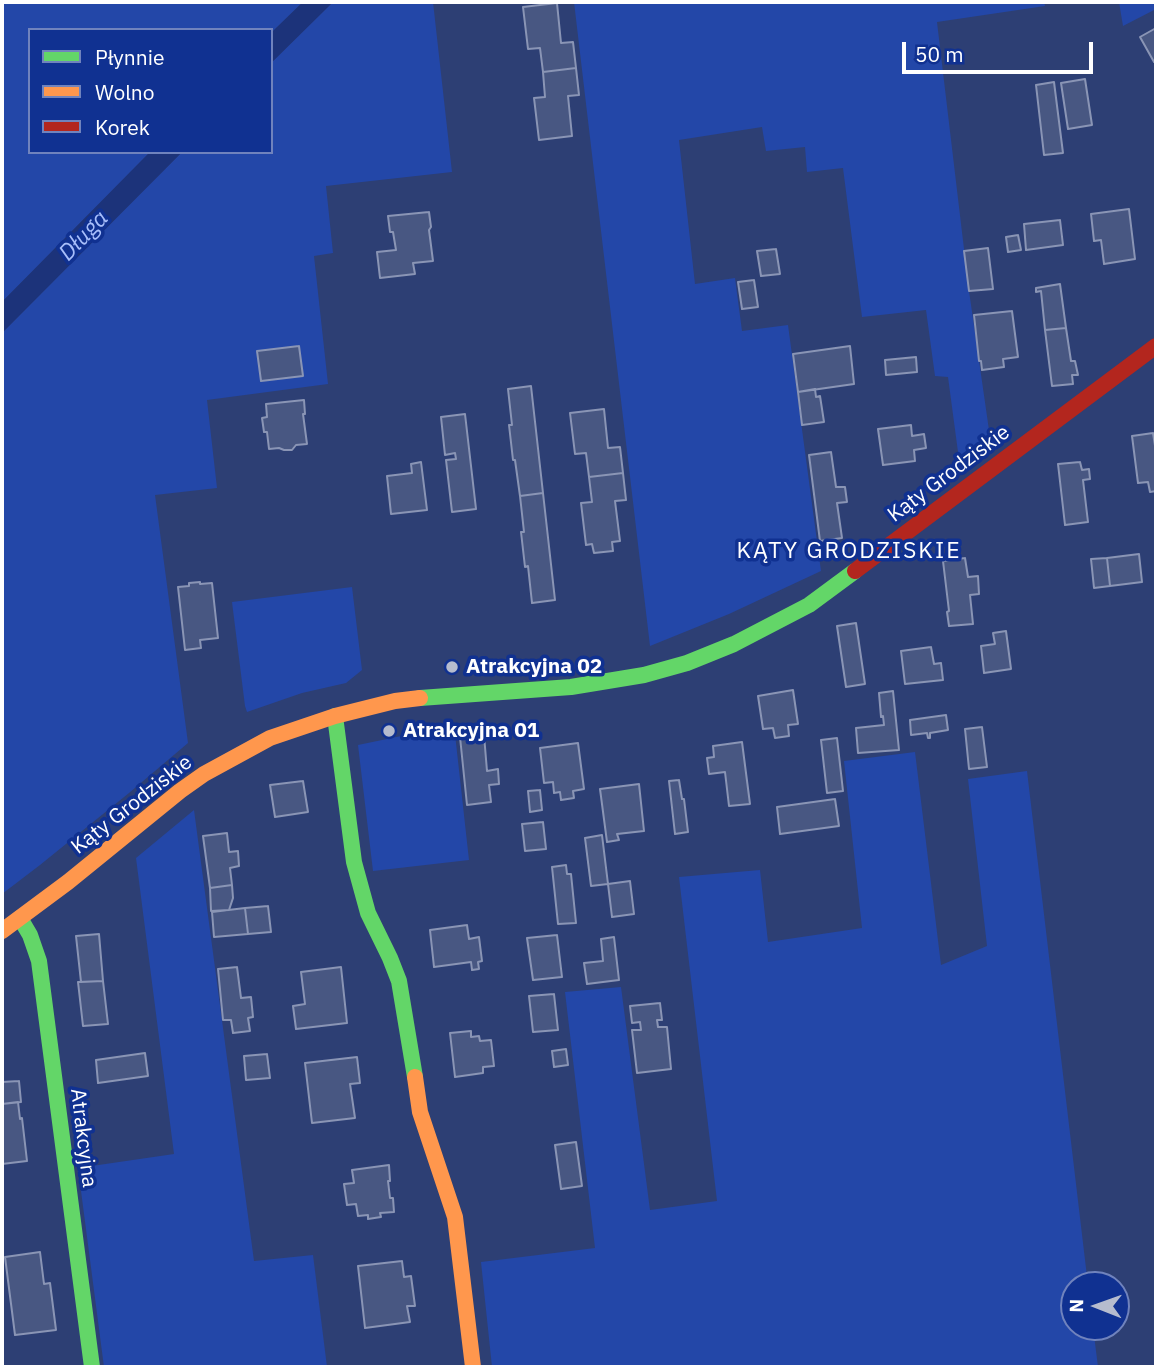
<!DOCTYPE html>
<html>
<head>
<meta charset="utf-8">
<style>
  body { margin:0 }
  #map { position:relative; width:1158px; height:1369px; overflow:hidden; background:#2d3f74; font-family:"IBM Plex Sans",sans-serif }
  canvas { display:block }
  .frame { position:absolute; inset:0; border:4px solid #fff; pointer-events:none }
  .legend { position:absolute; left:28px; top:28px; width:245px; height:126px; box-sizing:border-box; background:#103191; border:2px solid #7083bd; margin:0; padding:9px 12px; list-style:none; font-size:21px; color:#fff }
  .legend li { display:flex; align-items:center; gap:14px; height:35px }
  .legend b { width:35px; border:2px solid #7083bd }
  .north { position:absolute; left:1060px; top:1271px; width:70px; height:70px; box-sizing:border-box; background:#103191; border:2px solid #7083bd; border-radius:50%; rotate:271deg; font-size:19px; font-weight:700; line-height:28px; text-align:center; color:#fff }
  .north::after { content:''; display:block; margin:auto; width:24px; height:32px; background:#b6bcce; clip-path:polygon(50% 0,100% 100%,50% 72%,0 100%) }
  .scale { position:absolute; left:902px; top:42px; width:191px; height:32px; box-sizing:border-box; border:4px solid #fff; border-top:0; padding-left:9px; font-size:21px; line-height:24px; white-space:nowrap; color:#fff; -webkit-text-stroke:5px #103191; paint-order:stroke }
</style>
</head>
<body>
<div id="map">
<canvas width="1158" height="1369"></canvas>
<div class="frame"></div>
<ul class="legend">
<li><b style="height:9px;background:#63d668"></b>Płynnie</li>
<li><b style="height:9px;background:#ff974d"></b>Wolno</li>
<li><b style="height:9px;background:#b3261e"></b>Korek</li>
</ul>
<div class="north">N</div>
<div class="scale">50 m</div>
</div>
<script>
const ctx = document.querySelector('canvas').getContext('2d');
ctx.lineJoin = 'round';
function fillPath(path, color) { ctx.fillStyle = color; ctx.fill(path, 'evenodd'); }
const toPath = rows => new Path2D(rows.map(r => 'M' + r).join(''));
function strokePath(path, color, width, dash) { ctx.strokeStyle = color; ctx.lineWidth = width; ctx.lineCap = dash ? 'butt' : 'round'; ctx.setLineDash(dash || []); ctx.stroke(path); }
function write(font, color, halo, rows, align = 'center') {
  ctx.font = font + ' "IBM Plex Sans",sans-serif'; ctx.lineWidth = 7; ctx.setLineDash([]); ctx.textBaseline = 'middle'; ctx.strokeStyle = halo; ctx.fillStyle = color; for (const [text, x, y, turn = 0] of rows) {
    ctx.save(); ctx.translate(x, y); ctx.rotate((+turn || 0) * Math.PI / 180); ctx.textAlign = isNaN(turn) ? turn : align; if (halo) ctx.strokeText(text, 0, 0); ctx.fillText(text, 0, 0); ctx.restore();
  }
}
fillPath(toPath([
  [2,2,303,2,271,33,271,30,30,30,30,152,150,152,2,302],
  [333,2,433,2,452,172,326,186,333,253,314,256,328,384,207,400,217,488,155,495,188,743,129,793,40,865,2,894,2,333,182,152,271,152,271,63],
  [574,2,1044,2,1045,6,937,22,969,291,991,444,960,467,948,377,935,376,926,310,862,317,843,168,807,172,805,147,766,151,762,127,679,140,695,284,735,278,742,331,788,325,821,571,729,614,650,646],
  [1119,2,1156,2,1156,9,1123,26],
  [352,587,362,670,346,683,302,693,247,712,245,706,232,602],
  [454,725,469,860,373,871,358,745],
  [915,752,941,965,987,946,968,779,1027,771,1088,1285,1074,1285,1074,1327,1093,1327,1098,1367,492,1367,481,1262,595,1248,565,992,621,987,650,1210,717,1201,679,877,760,870,768,942,862,928,844,761],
  [194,810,254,1261,313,1255,327,1367,104,1367,78,1168,174,1154,136,858]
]), '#2347a8');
fillPath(toPath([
  [303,2,333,2,271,63,271,33],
  [150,152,182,152,2,333,2,302]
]), '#1c337a');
const building = toPath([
  [557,3,561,43,573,42,576,68,543,72,540,48,528,49,523,7,557,3],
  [1156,28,1156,61,1154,62,1140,37,1156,28],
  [576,68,579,95,568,96,572,136,539,140,534,98,545,97,543,72,576,68],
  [1085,79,1092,125,1068,129,1061,83,1085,79],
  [1054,82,1063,153,1044,155,1036,85,1054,82],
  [1129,209,1135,259,1104,264,1101,240,1094,241,1091,214,1129,209],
  [429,212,431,227,429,230,433,261,413,263,415,274,380,278,377,252,396,250,393,232,390,232,388,216,429,212],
  [1060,220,1063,245,1026,250,1024,224,1060,220],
  [1018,235,1021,250,1008,252,1006,237,1018,235],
  [988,248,993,289,969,291,964,251,988,248],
  [776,249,780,274,761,276,757,251,776,249],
  [754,280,758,307,742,309,738,282,754,280],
  [1060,284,1066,328,1045,330,1041,291,1036,292,1036,288,1060,284],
  [1012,311,1018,357,1003,359,1004,367,982,370,981,361,979,361,974,315,1012,311],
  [1066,328,1071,361,1075,361,1078,375,1072,375,1073,384,1052,386,1045,330,1066,328],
  [299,346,303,376,261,381,257,351,299,346],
  [850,346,854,384,798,392,793,354,850,346],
  [916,357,917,372,886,375,885,360,916,357],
  [531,386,543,493,520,496,515,460,513,460,509,425,512,425,508,389,531,386],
  [815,389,816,397,820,396,824,422,802,425,798,392,815,389],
  [304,400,305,414,303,414,307,444,296,445,292,450,284,450,279,448,269,449,267,432,264,432,262,418,267,417,266,404,304,400],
  [604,409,608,448,620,447,623,473,589,477,586,453,575,454,570,413,604,409],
  [465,414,476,509,452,512,446,460,456,459,455,453,445,455,441,417,465,414],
  [911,425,912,436,924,434,926,448,914,450,915,461,883,465,878,429,911,425],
  [1153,433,1156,452,1156,491,1150,492,1148,482,1138,483,1132,436,1153,433],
  [831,452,836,487,845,487,847,502,837,503,842,538,820,541,809,455,831,452],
  [421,462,427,510,391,514,387,476,412,473,411,464,421,462],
  [1080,462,1082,470,1089,469,1090,479,1083,480,1088,522,1065,525,1058,464,1080,462],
  [623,473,626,500,615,501,620,541,612,542,613,551,594,553,592,544,586,545,581,503,592,502,589,477,623,473],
  [543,493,555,600,532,603,528,566,525,567,521,532,524,532,520,496,543,493],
  [1139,554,1142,582,1110,586,1107,558,1139,554],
  [965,558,968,577,978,576,979,594,970,595,973,624,949,626,947,612,949,611,943,561,965,558],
  [1107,558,1110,586,1094,588,1091,559,1107,558],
  [200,582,200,584,212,583,218,638,200,640,201,648,185,650,178,587,189,586,189,583,200,582],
  [856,623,865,684,846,687,837,626,856,623],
  [1006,631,1011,669,984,673,981,646,995,644,993,633,1006,631],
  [931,647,934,664,941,663,943,680,905,684,901,651,931,647],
  [793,690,798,724,788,725,789,736,775,738,773,728,763,729,758,696,793,690],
  [893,691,899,750,858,753,856,728,884,725,883,716,881,717,879,693,893,691],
  [946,715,948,730,930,733,930,738,928,738,927,733,911,735,910,720,946,715],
  [982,727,987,767,969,769,965,729,982,727],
  [484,735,487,771,498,769,499,784,489,785,491,802,467,805,460,737,484,735],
  [837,738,843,791,827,793,821,740,837,738],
  [742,742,750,804,729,806,725,772,709,774,707,758,714,757,713,746,742,742],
  [578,743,584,789,573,791,574,798,561,800,560,792,554,793,553,782,544,783,540,748,578,743],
  [679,780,682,799,684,799,688,832,675,834,669,781,679,780],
  [303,781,308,812,275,817,270,785,303,781],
  [639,784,644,831,617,834,619,840,607,842,600,789,639,784],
  [540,790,542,810,530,812,528,791,540,790],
  [835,799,839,826,780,834,777,807,835,799],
  [543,822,546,849,525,851,522,824,543,822],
  [227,833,229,852,238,851,239,866,230,868,232,885,210,888,203,836,227,833],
  [602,835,608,884,591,886,585,838,602,835],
  [566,865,567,874,571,874,576,923,558,924,552,867,566,865],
  [630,881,634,914,612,917,608,884,630,881],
  [232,885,233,898,229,910,211,911,210,888,232,885],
  [268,906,271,932,248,934,245,908,268,906],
  [245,908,248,934,214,937,212,912,245,908],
  [467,925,469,939,479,937,482,961,478,962,479,969,472,970,471,962,434,967,430,930,467,925],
  [99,934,103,981,81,982,76,936,99,934],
  [557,935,562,977,533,980,527,938,557,935],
  [614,937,619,980,587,984,584,963,603,961,601,939,614,937],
  [237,967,241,998,251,997,253,1017,248,1018,250,1031,233,1033,231,1020,223,1020,218,969,237,967],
  [341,967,347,1023,296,1029,293,1006,305,1004,301,972,341,967],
  [103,981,108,1024,83,1026,78,982,103,981],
  [554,994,558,1030,533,1032,529,996,554,994],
  [660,1003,662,1020,657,1020,658,1027,667,1027,671,1069,637,1073,632,1030,641,1030,640,1022,632,1023,630,1006,660,1003],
  [471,1031,471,1037,479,1036,480,1041,491,1040,494,1066,483,1067,483,1073,455,1077,450,1033,471,1031],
  [566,1049,568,1065,554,1067,552,1051,566,1049],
  [145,1053,148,1076,98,1083,96,1060,145,1053],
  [267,1054,270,1078,246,1080,244,1056,267,1054],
  [357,1057,360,1083,350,1084,355,1118,312,1123,305,1063,357,1057],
  [19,1081,21,1102,2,1104,2,1082,19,1081],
  [18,1102,20,1119,22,1118,27,1161,2,1164,2,1104,18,1102],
  [576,1142,582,1186,561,1189,555,1145,576,1142],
  [389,1165,390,1181,388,1181,390,1198,393,1198,394,1212,380,1213,381,1217,368,1219,368,1215,358,1216,356,1204,347,1205,344,1184,354,1183,352,1170,389,1165],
  [40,1252,44,1284,50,1283,56,1330,15,1335,5,1257,40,1252],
  [402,1261,404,1277,411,1276,415,1306,407,1306,410,1322,365,1328,358,1266,402,1261]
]);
fillPath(building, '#485782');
strokePath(building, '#8a95b5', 2);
strokePath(toPath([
  [420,698,571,687,644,675,687,663,734,644,809,605,855,571],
  [335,716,354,862,368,913,390,958,399,981,415,1077],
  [20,918,30,935,39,961,92,1367]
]), '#63d668', 16);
strokePath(toPath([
  [2,931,68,882,180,791,204,774,270,738,335,716,395,701,420,698],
  [415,1077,420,1112,455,1217,473,1367]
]), '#ff974d', 16);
strokePath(toPath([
  [855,571,1156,346]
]), '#b3261e', 16);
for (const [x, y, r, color] of [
  [452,667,7,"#b6bcce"],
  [389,731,7,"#b6bcce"]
]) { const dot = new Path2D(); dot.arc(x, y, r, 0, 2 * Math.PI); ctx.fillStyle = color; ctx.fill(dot); strokePath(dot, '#103191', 2.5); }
write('21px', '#fff', '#103191', [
  ["Kąty Grodziskie",949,474,-37],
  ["Kąty Grodziskie",132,805,-38],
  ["Atrakcyjna",83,1138,83]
]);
write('bold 21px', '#fff', '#103191', [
  ["Atrakcyjna 02",466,667],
  ["Atrakcyjna 01",403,731]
], 'left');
write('italic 23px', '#a7befa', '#103191', [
  ["Długa",84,236,-46]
]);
ctx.letterSpacing = '2px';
write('23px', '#fff', '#103191', [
  ["KĄTY GRODZISKIE",849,551]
]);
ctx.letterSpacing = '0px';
</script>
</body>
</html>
